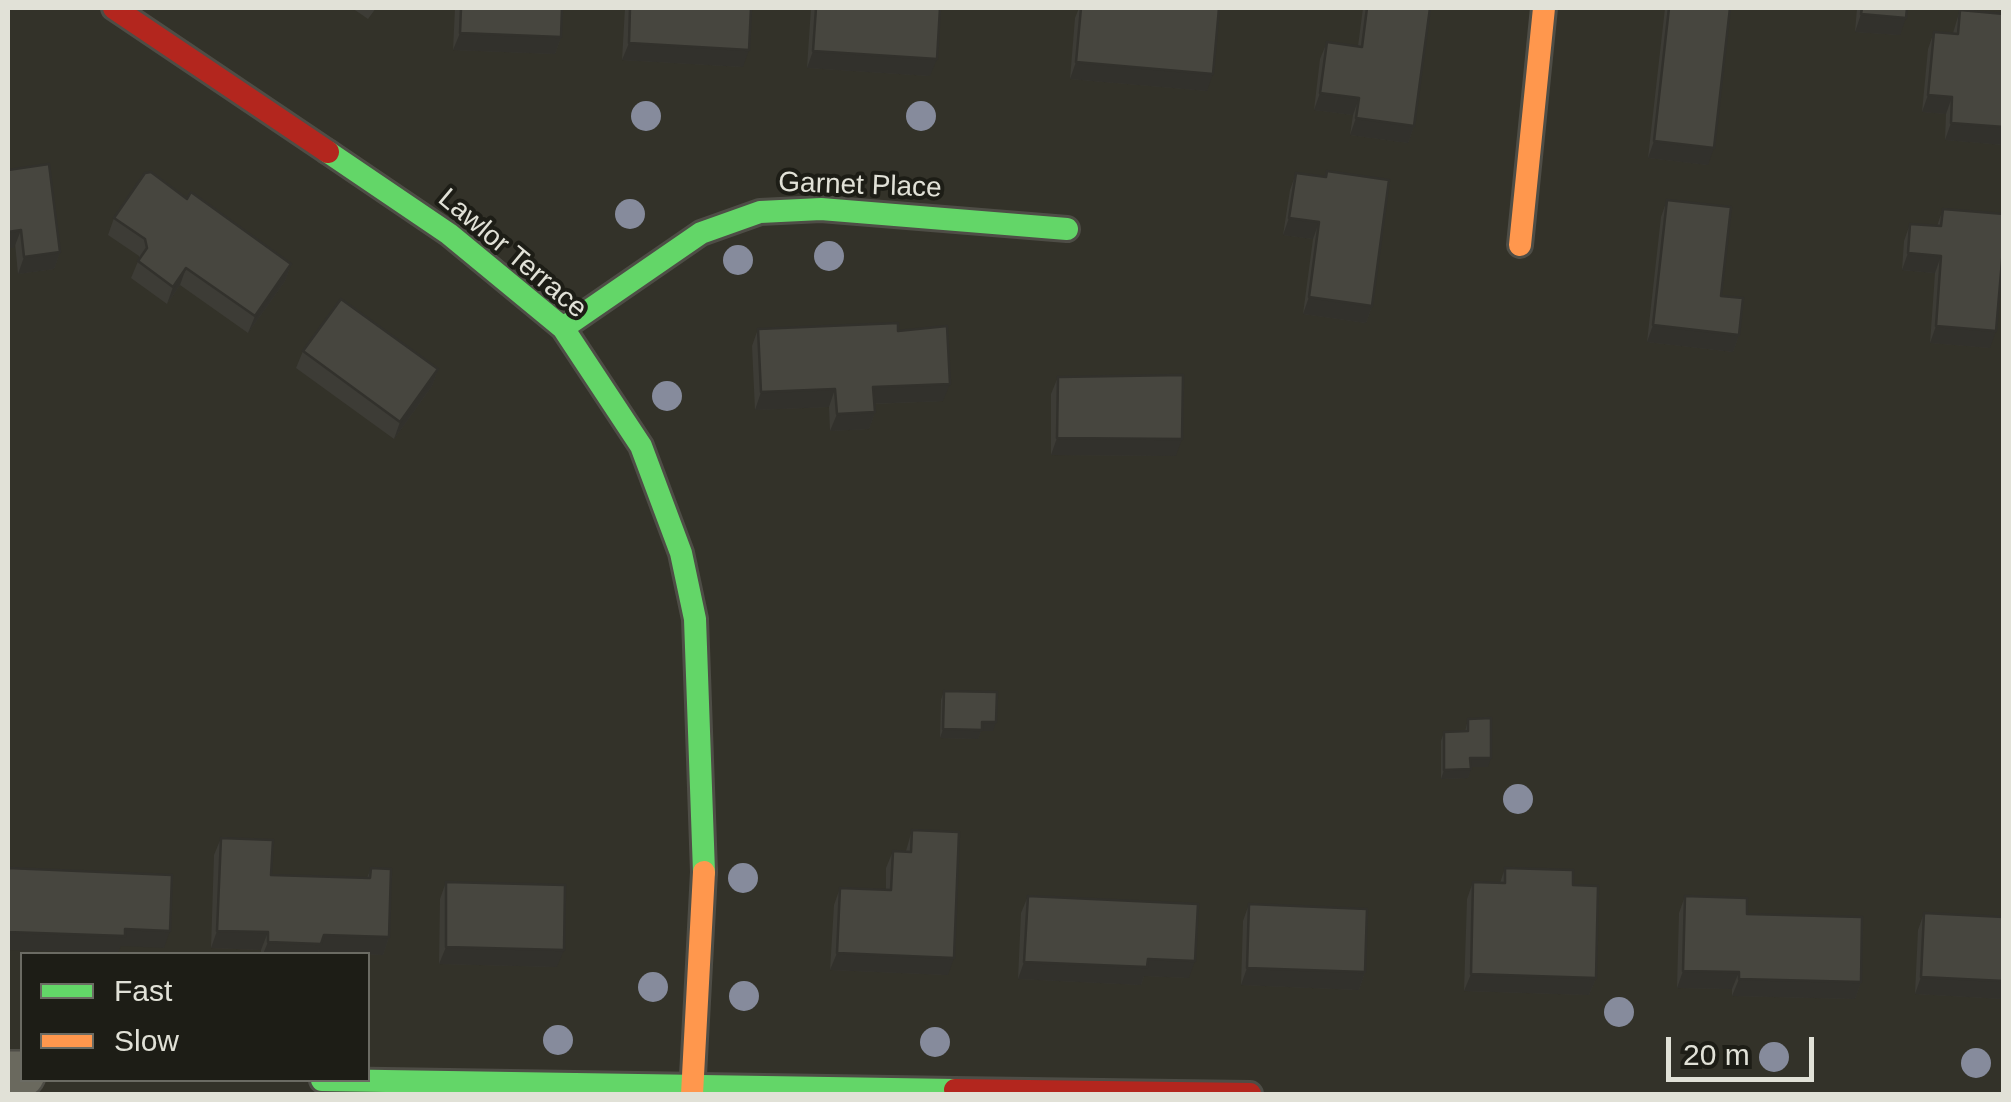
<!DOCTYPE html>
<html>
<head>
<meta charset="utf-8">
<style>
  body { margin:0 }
  #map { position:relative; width:2011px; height:1102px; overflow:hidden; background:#333229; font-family:Helvetica,sans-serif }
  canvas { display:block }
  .frame { position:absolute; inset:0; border:10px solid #e1e1d7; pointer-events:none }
  .legend { position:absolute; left:20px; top:952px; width:350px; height:130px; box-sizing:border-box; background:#1d1d16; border:2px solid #6b6b63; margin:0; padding:12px 18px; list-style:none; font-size:30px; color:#e1e1d7 }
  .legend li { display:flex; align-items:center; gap:20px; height:50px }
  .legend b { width:50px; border:2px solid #6b6b63 }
  .scale { position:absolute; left:1666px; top:1037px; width:148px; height:45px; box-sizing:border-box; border:5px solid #e1e1d7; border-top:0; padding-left:12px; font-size:30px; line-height:35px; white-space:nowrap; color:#e1e1d7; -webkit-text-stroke:8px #1d1d16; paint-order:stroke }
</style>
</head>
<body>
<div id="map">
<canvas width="2011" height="1102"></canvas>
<div class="frame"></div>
<ul class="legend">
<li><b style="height:12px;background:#63d668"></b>Fast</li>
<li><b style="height:12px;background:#ff974d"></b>Slow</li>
</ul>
<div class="scale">20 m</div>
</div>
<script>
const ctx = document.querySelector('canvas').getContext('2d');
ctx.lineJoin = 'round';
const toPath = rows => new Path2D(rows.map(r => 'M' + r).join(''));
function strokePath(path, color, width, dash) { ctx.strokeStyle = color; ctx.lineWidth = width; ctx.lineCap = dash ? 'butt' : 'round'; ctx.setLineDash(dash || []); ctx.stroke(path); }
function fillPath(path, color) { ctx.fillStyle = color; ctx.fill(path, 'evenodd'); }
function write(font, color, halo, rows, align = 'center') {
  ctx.font = font + ' Helvetica,sans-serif'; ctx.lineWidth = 8; ctx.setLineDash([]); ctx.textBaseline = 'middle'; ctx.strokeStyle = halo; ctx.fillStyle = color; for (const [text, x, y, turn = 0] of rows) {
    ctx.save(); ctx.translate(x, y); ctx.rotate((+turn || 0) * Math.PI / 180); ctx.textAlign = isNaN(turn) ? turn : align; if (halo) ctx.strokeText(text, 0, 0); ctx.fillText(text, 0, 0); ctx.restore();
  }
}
const street = toPath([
  [8,1074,22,1074]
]);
const fast = toPath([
  [328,152,449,234,563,328,641,446,681,553,695,619,704,872],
  [563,328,701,233,760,212,821,209,1067,229],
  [322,1080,955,1090]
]);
const slow = toPath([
  [1520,245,1544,8],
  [692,1094,704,872]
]);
const jam = toPath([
  [114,8,328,152],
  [955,1090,1250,1094]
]);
strokePath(street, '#4e4d46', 50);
strokePath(fast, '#4e4d46', 28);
strokePath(slow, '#4e4d46', 28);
strokePath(jam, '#4e4d46', 28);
strokePath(street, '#6a695e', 45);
strokePath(fast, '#63d668', 22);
strokePath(slow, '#ff974d', 22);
strokePath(jam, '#b3261e', 22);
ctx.fillStyle = '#868b9c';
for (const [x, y] of [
  [646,116],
  [921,116],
  [630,214],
  [829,256],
  [738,260],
  [667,396],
  [1518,799],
  [743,878],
  [653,987],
  [744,996],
  [1619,1012],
  [558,1040],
  [935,1042],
  [1774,1057],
  [1976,1063]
]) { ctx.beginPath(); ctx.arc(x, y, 15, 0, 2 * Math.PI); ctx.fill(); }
fillPath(toPath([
  [352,8,376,8,368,19],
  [455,8,562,8,561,37,555,54,453,50],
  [625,8,751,8,743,67,622,60],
  [811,8,940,8,930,76,807,68],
  [1079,8,1219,8,1207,91,1070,79,1075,18],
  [1363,8,1430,8,1414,126,1408,143,1350,135,1353,115,1314,110,1320,59,1327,42,1358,46],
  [1665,8,1730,8,1708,165,1648,158],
  [1857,8,1907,8,1900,35,1855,32],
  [1960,10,2004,14,2004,145,1945,140,1946,114,1922,112,1928,49,1934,32,1953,33],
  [8,170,60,252,54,269,18,274],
  [1327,171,1372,306,1366,323,1303,314,1313,239,1283,235,1290,190,1296,173,1324,177],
  [187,199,291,264,285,281,248,333,180,285,167,304,131,278,139,259,139,256,108,235,114,218],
  [1667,200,1721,296,1739,335,1733,352,1647,342,1661,217],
  [1943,209,1990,348,1930,343,1935,273,1902,270,1904,241,1910,224,1937,226],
  [758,329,898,331,943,401,874,404,875,412,869,429,830,431,829,407,755,410,752,346],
  [303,351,438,369,432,386,394,439,296,368],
  [1058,377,1176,456,1051,455,1051,394],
  [944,691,993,731,981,731,978,739,940,738,941,700],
  [1468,719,1488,767,1471,767,1468,778,1441,779,1441,741,1444,732,1465,732],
  [912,830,948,975,830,970,834,905,840,888,886,889,886,868,893,851,906,851],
  [221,838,271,875,367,878,371,868,389,937,383,955,318,952,317,954,261,954,261,950,211,948,214,855],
  [1505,868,1573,885,1596,978,1589,995,1464,991,1467,899,1473,882,1500,883],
  [446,882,557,967,439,964,440,899],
  [1028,896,1189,978,1144,976,1141,985,1018,979,1021,913],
  [1685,896,1747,914,1861,982,1855,999,1732,996,1732,989,1677,988,1679,913],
  [1249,904,1365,972,1359,990,1241,985,1243,921],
  [1924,913,2004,917,2004,999,1915,994,1918,930]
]), '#3d3c36');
fillPath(toPath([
  [1861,14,1906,18,1900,35,1855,32],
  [460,33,561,37,555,54,453,50],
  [629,43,749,50,743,67,622,60],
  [813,51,937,59,930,76,807,68],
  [1076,62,1213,74,1207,91,1070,79],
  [1320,93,1359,98,1353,115,1314,110],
  [1928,95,1952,97,1946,114,1922,112],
  [1356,118,1414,126,1408,143,1350,135],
  [1951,123,2004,127,2004,145,1945,140],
  [1654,141,1714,148,1708,165,1648,158],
  [1289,218,1319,222,1313,239,1283,235],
  [21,230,14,248,8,248,8,232],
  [60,252,54,269,18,274,24,257],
  [1908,253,1941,256,1935,273,1902,270],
  [291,264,285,281,248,333,255,316],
  [186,268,180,285,167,304,173,287],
  [1309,297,1372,306,1366,323,1303,314],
  [1653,325,1739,335,1733,352,1647,342],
  [1936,326,1996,331,1990,348,1930,343],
  [438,369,432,386,394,439,400,422],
  [950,384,943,401,867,404,873,387],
  [835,389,829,407,755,410,761,392],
  [875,412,869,429,830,431,837,414],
  [1057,438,1182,439,1176,456,1051,455],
  [982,722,996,722,993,731,981,731,978,739,940,738,943,729],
  [1470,758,1491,758,1488,767,1467,767],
  [1471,769,1468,778,1441,779,1444,770],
  [125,929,170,931,164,948,121,946,118,953,8,950,8,932],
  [217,931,268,932,261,950,211,948],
  [324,935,389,937,383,955,318,952],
  [268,942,321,944,317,954,263,954],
  [446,947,564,950,557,967,439,964],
  [837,953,954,958,948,975,830,970],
  [1148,959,1195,961,1189,978,1144,976,1141,985,1018,979,1024,962],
  [1247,968,1365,972,1359,990,1241,985],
  [1683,971,1739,972,1732,989,1677,988],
  [1471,974,1596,978,1589,995,1464,991],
  [1921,977,2004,981,2004,999,1915,994],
  [1739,979,1861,982,1855,999,1732,996]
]), '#32312c');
const building = toPath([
  [461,8,562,8,561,37,460,33,461,8],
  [630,8,751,8,749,50,629,43,630,8],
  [816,8,940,8,937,59,813,51,816,8],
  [1081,8,1219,8,1213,74,1076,62,1081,8],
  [1367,8,1430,8,1414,126,1356,118,1359,98,1320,93,1327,42,1362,47,1367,8],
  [1669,8,1730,8,1714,148,1654,141,1669,8],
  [1862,8,1907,8,1906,18,1861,14,1862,8],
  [1960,10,2004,14,2004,127,1951,123,1952,97,1928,95,1934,32,1958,34,1960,10],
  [49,164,60,252,24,257,21,230,8,232,8,170,49,164],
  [1327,171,1389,180,1372,306,1309,297,1319,222,1289,218,1296,173,1326,177,1327,171],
  [151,172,187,199,191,192,291,264,255,316,186,268,173,287,138,261,147,248,145,239,114,218,145,173,151,172],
  [1667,200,1731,207,1721,296,1743,298,1739,335,1653,325,1667,200],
  [1943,209,2004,214,2004,237,1996,331,1936,326,1941,256,1908,253,1910,224,1941,226,1943,209],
  [341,299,438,369,400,422,303,351,341,299],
  [898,323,898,331,947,326,950,384,873,387,875,412,837,414,835,389,761,392,758,329,898,323],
  [1183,375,1182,439,1057,438,1058,377,1183,375],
  [944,691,997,692,996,722,982,722,982,730,943,729,944,691],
  [1491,718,1491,758,1470,758,1471,769,1444,770,1444,732,1468,731,1468,719,1491,718],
  [912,830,959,832,954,958,837,953,840,888,891,890,893,851,911,852,912,830],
  [221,838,273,840,271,875,370,878,371,868,391,869,389,937,324,935,321,944,268,942,268,932,217,931,221,838],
  [8,868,172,875,170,931,125,929,125,936,8,932,8,868],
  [1505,868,1573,870,1573,885,1598,886,1596,978,1471,974,1473,882,1505,883,1505,868],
  [446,882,565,885,564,950,446,947,446,882],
  [1028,896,1198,904,1195,961,1148,959,1147,967,1024,962,1028,896],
  [1685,896,1747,898,1747,914,1862,917,1861,982,1739,979,1739,972,1683,971,1685,896],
  [1249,904,1367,909,1365,972,1247,968,1249,904],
  [1924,913,2004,917,2004,981,1921,977,1924,913]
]);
fillPath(building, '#47463f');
strokePath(building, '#32312c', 2.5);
write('28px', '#e1e1d7', '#1d1d16', [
  ["Garnet Place",860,186,2],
  ["Lawlor Terrace",512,254,40]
]);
</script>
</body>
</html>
